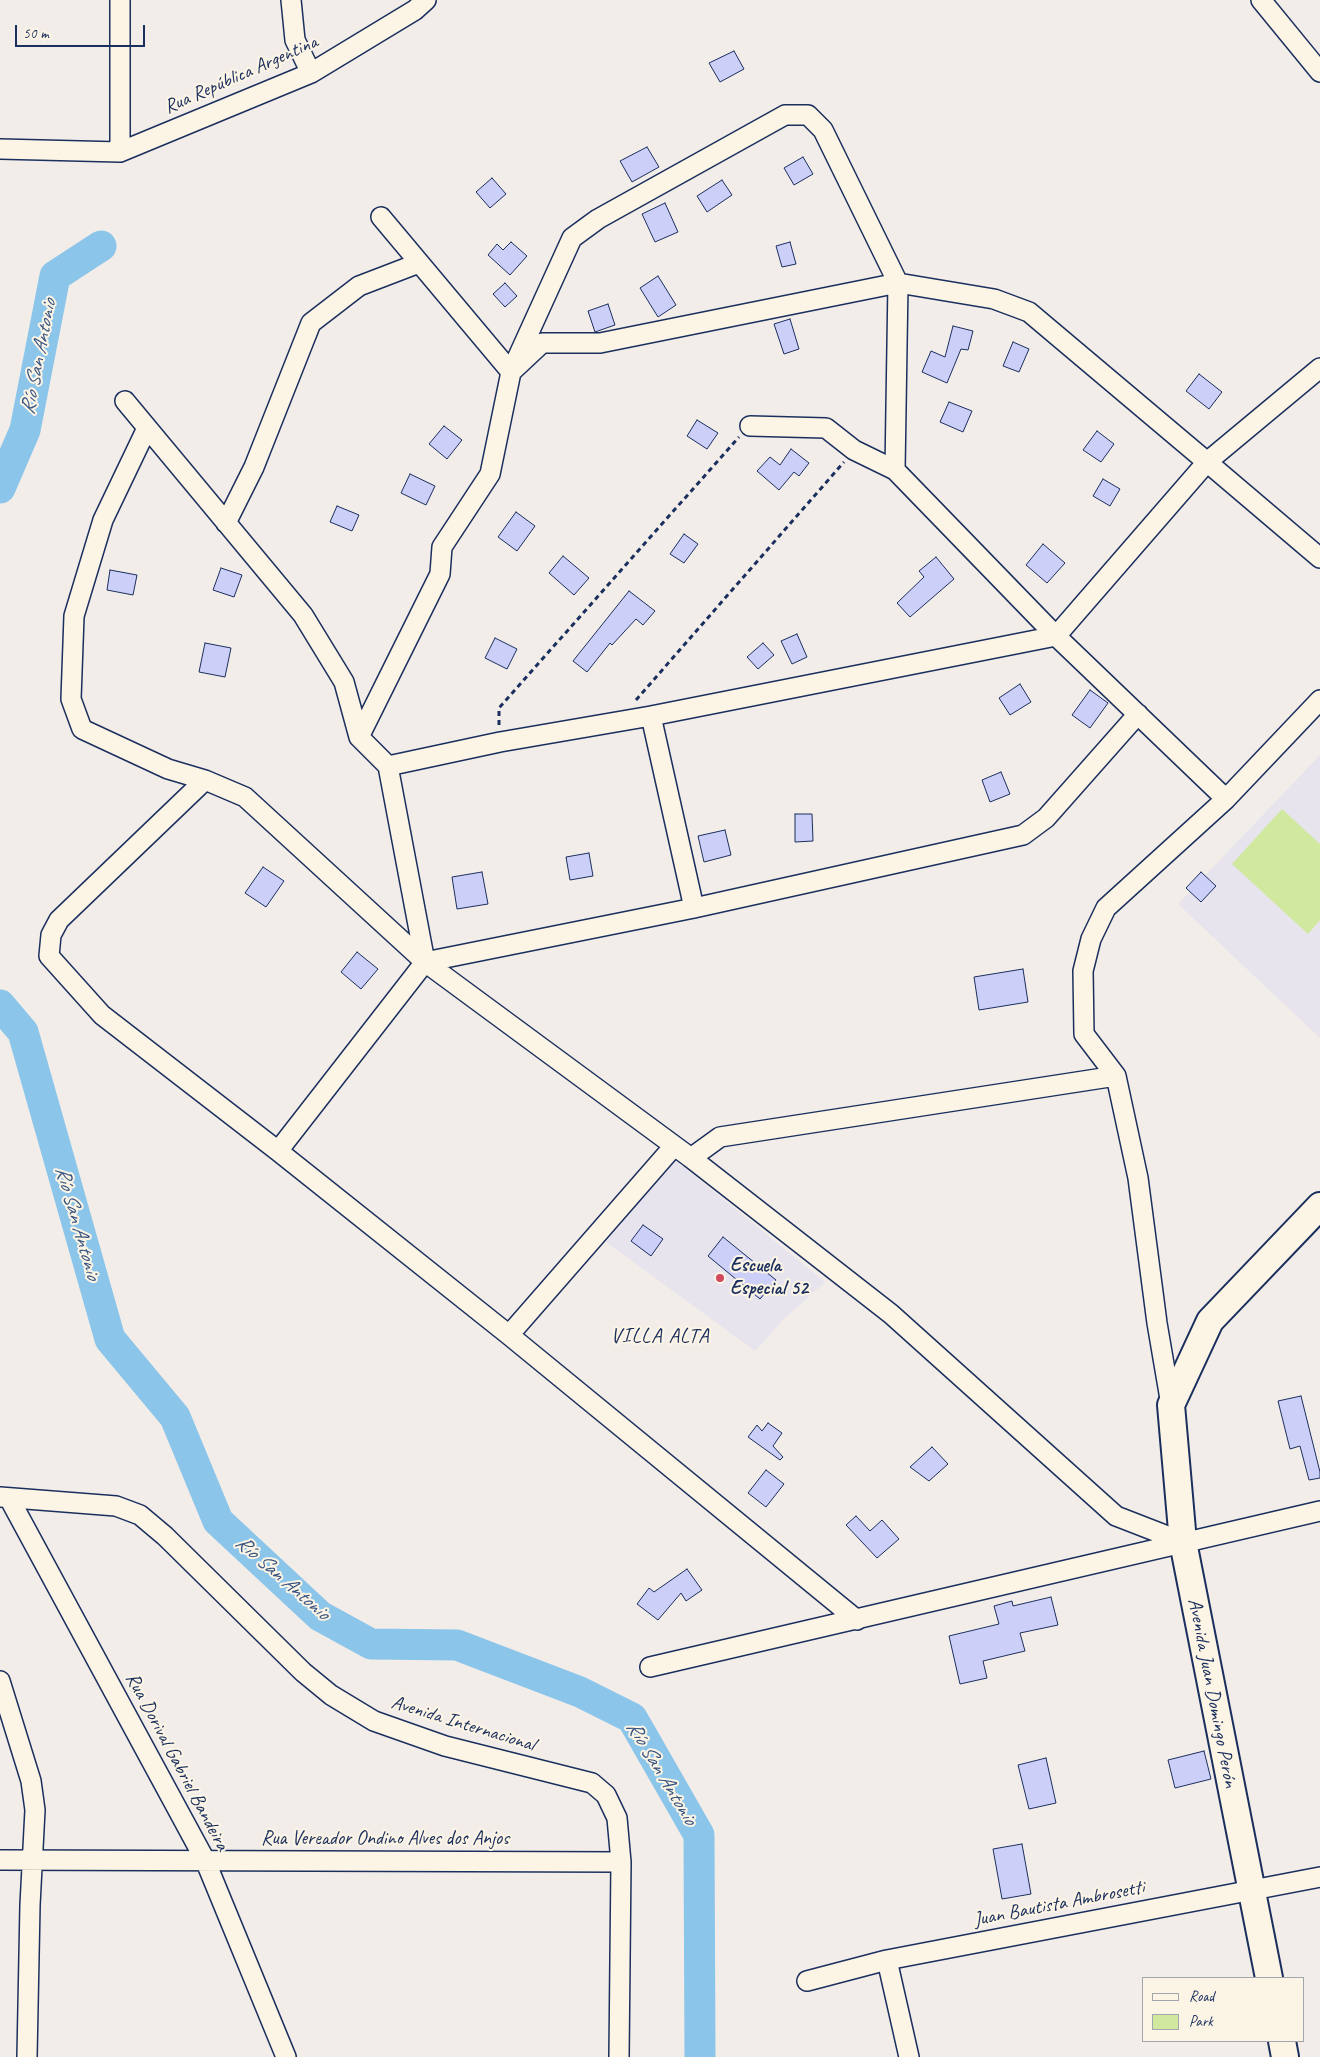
<!DOCTYPE html>
<html>
<head>
<meta charset="utf-8">
<style>
  body { margin:0 }
  #map { position:relative; width:1320px; height:2057px; overflow:hidden; background:#f2ede9; font-family:Caveat,sans-serif }
  canvas { display:block }
  .legend { position:absolute; left:1142px; top:1977px; width:162px; height:65px; box-sizing:border-box; background:#fcf5e5; border:1px solid #a2a6af; margin:0; padding:6px 9px; list-style:none; font-size:15px; color:#1b2f5e }
  .legend li { display:flex; align-items:center; gap:10px; height:25px }
  .legend b { width:25px; border:1px solid #a2a6af }
  .scale { position:absolute; left:15px; top:25px; width:130px; height:22px; box-sizing:border-box; border:2px solid #1b2f5e; border-top:0; padding-left:6px; font-size:15px; line-height:18px; white-space:nowrap; color:#1b2f5e; -webkit-text-stroke:4px #fcf5e5; paint-order:stroke }
</style>
</head>
<body>
<div id="map">
<canvas width="1320" height="2057"></canvas>
<ul class="legend">
<li><b style="height:6px;background:#fcf5e5"></b>Road</li>
<li><b style="height:14px;background:#d0e99f"></b>Park</li>
</ul>
<div class="scale">50 m</div>
</div>
<script>
const ctx = document.querySelector('canvas').getContext('2d');
ctx.lineJoin = 'round';
function fillPath(path, color) { ctx.fillStyle = color; ctx.fill(path, 'evenodd'); }
const toPath = rows => new Path2D(rows.map(r => 'M' + r).join(''));
function strokePath(path, color, width, dash) { ctx.strokeStyle = color; ctx.lineWidth = width; ctx.lineCap = dash ? 'butt' : 'round'; ctx.setLineDash(dash || []); ctx.stroke(path); }
function write(font, color, halo, rows, align = 'center') {
  ctx.font = font + ' Caveat,sans-serif'; ctx.lineWidth = 4; ctx.setLineDash([]); ctx.textBaseline = 'middle'; ctx.strokeStyle = halo; ctx.fillStyle = color; for (const [text, x, y, turn = 0] of rows) {
    ctx.save(); ctx.translate(x, y); ctx.rotate((+turn || 0) * Math.PI / 180); ctx.textAlign = isNaN(turn) ? turn : align; if (halo) ctx.strokeText(text, 0, 0); ctx.fillText(text, 0, 0); ctx.restore();
  }
}
fillPath(toPath([
  [1320,755,1320,1038,1178,904],
  [674,1159,825,1282,783,1320,755,1351,606,1242]
]), '#e7e4ee');
fillPath(toPath([
  [1282,809,1320,844,1320,920,1308,934,1232,864]
]), '#d0e99f');
strokePath(toPath([
  [0,488,25,430,55,276,101,246],
  [0,1005,23,1032,110,1339,175,1417,218,1521,320,1616,371,1644,457,1645,580,1692,632,1718,699,1835,700,2057]
]), '#8bc5ea', 31);
const building = toPath([
  [734,51,744,69,720,82,709,63,734,51],
  [647,147,659,167,632,182,620,161,647,147],
  [803,157,813,174,794,185,784,168,803,157],
  [492,178,506,194,490,208,476,192,492,178],
  [722,180,732,195,707,212,697,196,722,180],
  [665,203,678,232,655,242,642,214,665,203],
  [511,242,527,256,510,275,488,255,497,244,503,250,511,242],
  [790,242,796,264,782,267,776,246,790,242],
  [658,276,676,305,658,317,640,288,658,276],
  [505,283,517,296,505,307,493,294,505,283],
  [608,304,615,325,595,332,588,311,608,304],
  [790,319,799,349,784,354,774,324,790,319],
  [953,326,973,331,968,350,961,349,947,383,922,372,931,351,945,357,953,326],
  [1013,342,1029,349,1019,372,1003,366,1013,342],
  [1199,374,1222,392,1209,409,1186,391,1199,374],
  [949,402,972,411,963,432,940,422,949,402],
  [697,420,718,433,707,449,687,436,697,420],
  [444,426,462,440,447,459,429,444,444,426],
  [1097,431,1114,444,1101,462,1083,450,1097,431],
  [791,449,809,463,799,476,794,472,779,490,757,471,770,457,780,465,791,449],
  [410,474,435,486,426,505,401,493,410,474],
  [1103,479,1120,489,1110,506,1093,496,1103,479],
  [337,506,359,515,352,531,330,522,337,506],
  [516,512,535,526,517,551,498,537,516,512],
  [684,534,698,544,684,563,670,554,684,534],
  [1043,544,1065,563,1047,583,1026,565,1043,544],
  [563,556,589,578,574,595,549,573,563,556],
  [936,557,954,579,910,617,897,603,924,577,919,571,936,557],
  [221,568,242,575,234,597,213,590,221,568],
  [110,570,137,575,133,595,107,590,110,570],
  [629,591,655,611,643,625,636,619,612,645,610,643,587,672,573,661,629,591],
  [797,634,807,657,792,664,781,641,797,634],
  [495,638,517,649,507,669,485,658,495,638],
  [205,643,231,648,225,677,199,672,205,643],
  [763,643,774,655,758,669,747,657,763,643],
  [1020,684,1031,702,1010,715,999,698,1020,684],
  [1090,690,1108,703,1090,728,1072,715,1090,690],
  [1001,772,1010,794,990,802,982,780,1001,772],
  [795,814,812,814,813,841,795,842,795,814],
  [725,830,731,855,704,862,698,836,725,830],
  [589,853,593,876,570,880,566,857,589,853],
  [263,867,284,881,266,907,245,893,263,867],
  [482,872,488,904,457,909,452,877,482,872],
  [1201,872,1216,886,1201,902,1186,888,1201,872],
  [357,952,378,969,361,989,341,972,357,952],
  [1023,969,1028,1002,979,1010,974,977,1023,969],
  [643,1225,663,1239,651,1256,631,1241,643,1225],
  [723,1237,776,1280,760,1299,708,1256,723,1237],
  [1301,1396,1320,1472,1320,1478,1309,1480,1300,1446,1290,1449,1278,1401,1301,1396],
  [768,1423,782,1433,773,1446,783,1457,780,1460,748,1437,757,1425,762,1431,768,1423],
  [932,1447,948,1464,929,1481,910,1467,932,1447],
  [766,1470,784,1484,766,1507,748,1493,766,1470],
  [856,1516,870,1531,882,1520,899,1539,877,1558,846,1525,856,1516],
  [687,1569,702,1590,686,1601,681,1593,658,1620,637,1604,649,1588,654,1592,687,1569],
  [1051,1597,1058,1625,1020,1633,1025,1651,983,1661,987,1678,960,1684,949,1636,999,1624,994,1606,1012,1601,1013,1606,1051,1597],
  [1204,1751,1211,1779,1175,1788,1168,1760,1204,1751],
  [1046,1758,1056,1803,1029,1809,1018,1765,1046,1758],
  [1022,1844,1031,1894,1002,1899,993,1849,1022,1844]
]);
fillPath(building, '#cccff8');
strokePath(building, '#1b2f5e', 1);
const street = toPath([
  [291,0,295,40,311,73],
  [1261,0,1320,72],
  [0,149,120,152,311,73,415,10,426,0],
  [120,152,120,0],
  [381,217,511,372,572,238,598,219,785,115,808,115,823,130,898,283,994,299,1029,312,1207,462,1320,368],
  [125,401,303,615,344,682,359,737,388,766,425,962,278,1151],
  [750,426,826,428,854,450,895,470,1056,636,1226,799],
  [147,428,103,520,74,616,71,699,82,729,168,769,205,780,245,797,425,962,691,1158,891,1314,1116,1516,1183,1542],
  [226,523,254,467,311,323,359,286,419,263],
  [651,716,694,908],
  [359,737,440,574,442,547,490,474,511,372,542,343,600,343,898,283,895,470],
  [388,766,500,742,651,716,1056,636,1207,462,1320,558],
  [205,780,59,920,51,935,49,956,102,1015,278,1151,509,1335,857,1620],
  [425,962,694,908,1023,835,1046,818,1138,714],
  [691,1158,720,1137,1116,1076],
  [509,1335,674,1146],
  [1171,1405,1157,1323,1138,1178,1116,1076,1084,1034,1083,971,1091,939,1106,908,1226,799,1320,700],
  [0,1497,116,1506,140,1515,165,1536,303,1672,331,1695,374,1721,445,1746,592,1783,606,1795,617,1818,621,1862,619,2057],
  [9,1498,205,1860,286,2057],
  [650,1667,1320,1511],
  [0,1681,31,1781,35,1810,30,1905,27,2057],
  [0,1860,621,1862],
  [887,1960,909,2057],
  [807,1981,887,1960,1320,1877]
]);
const secondary = toPath([
  [1269,1978,1183,1542,1171,1405,1210,1321,1320,1206],
  [1282,2041,1285,2057]
]);
strokePath(street, '#1b2f5e', 22);
strokePath(secondary, '#1b2f5e', 30);
strokePath(toPath([
  [636,700,844,462],
  [499,725,499,708,739,437]
]), '#1b2f5e', 3, [5, 4]);
strokePath(street, '#fcf5e5', 19);
strokePath(secondary, '#fcf5e5', 26);
for (const [x, y, r, color] of [
  [720,1278,5,"#d1495b"]
]) { const dot = new Path2D(); dot.arc(x, y, r, 0, 2 * Math.PI); ctx.fillStyle = color; ctx.fill(dot); strokePath(dot, '#fcf5e5', 2); }
write('20px', '#1b2f5e', '#fcf5e5', [
  ["Rua República Argentina",241,75,-24],
  ["Avenida Juan Domingo Perón",1212,1693,79],
  ["Avenida Internacional",463,1724,17],
  ["Rua Dorival Gabriel Bandeira",177,1762,62],
  ["Rua Vereador Ondino Alves dos Anjos",385,1839],
  ["Juan Bautista Ambrosetti",1059,1904,-11]
]);
write('bold 20px', '#1b2f5e', '#fcf5e5', [
  ["Escuela",730,1266],
  ["Especial 52",730,1289]
], 'left');
write('italic 21px', '#375481', '#fcf5e5', [
  ["Río San Antonio",39,357,-79],
  ["Río San Antonio",77,1223,74],
  ["Río San Antonio",282,1578,41],
  ["Río San Antonio",661,1773,59]
]);
ctx.letterSpacing = '1px';
write('21px', '#1b2f5e', '#fcf5e5', [
  ["VILLA ALTA",660,1336]
]);
ctx.letterSpacing = '0px';
</script>
</body>
</html>
